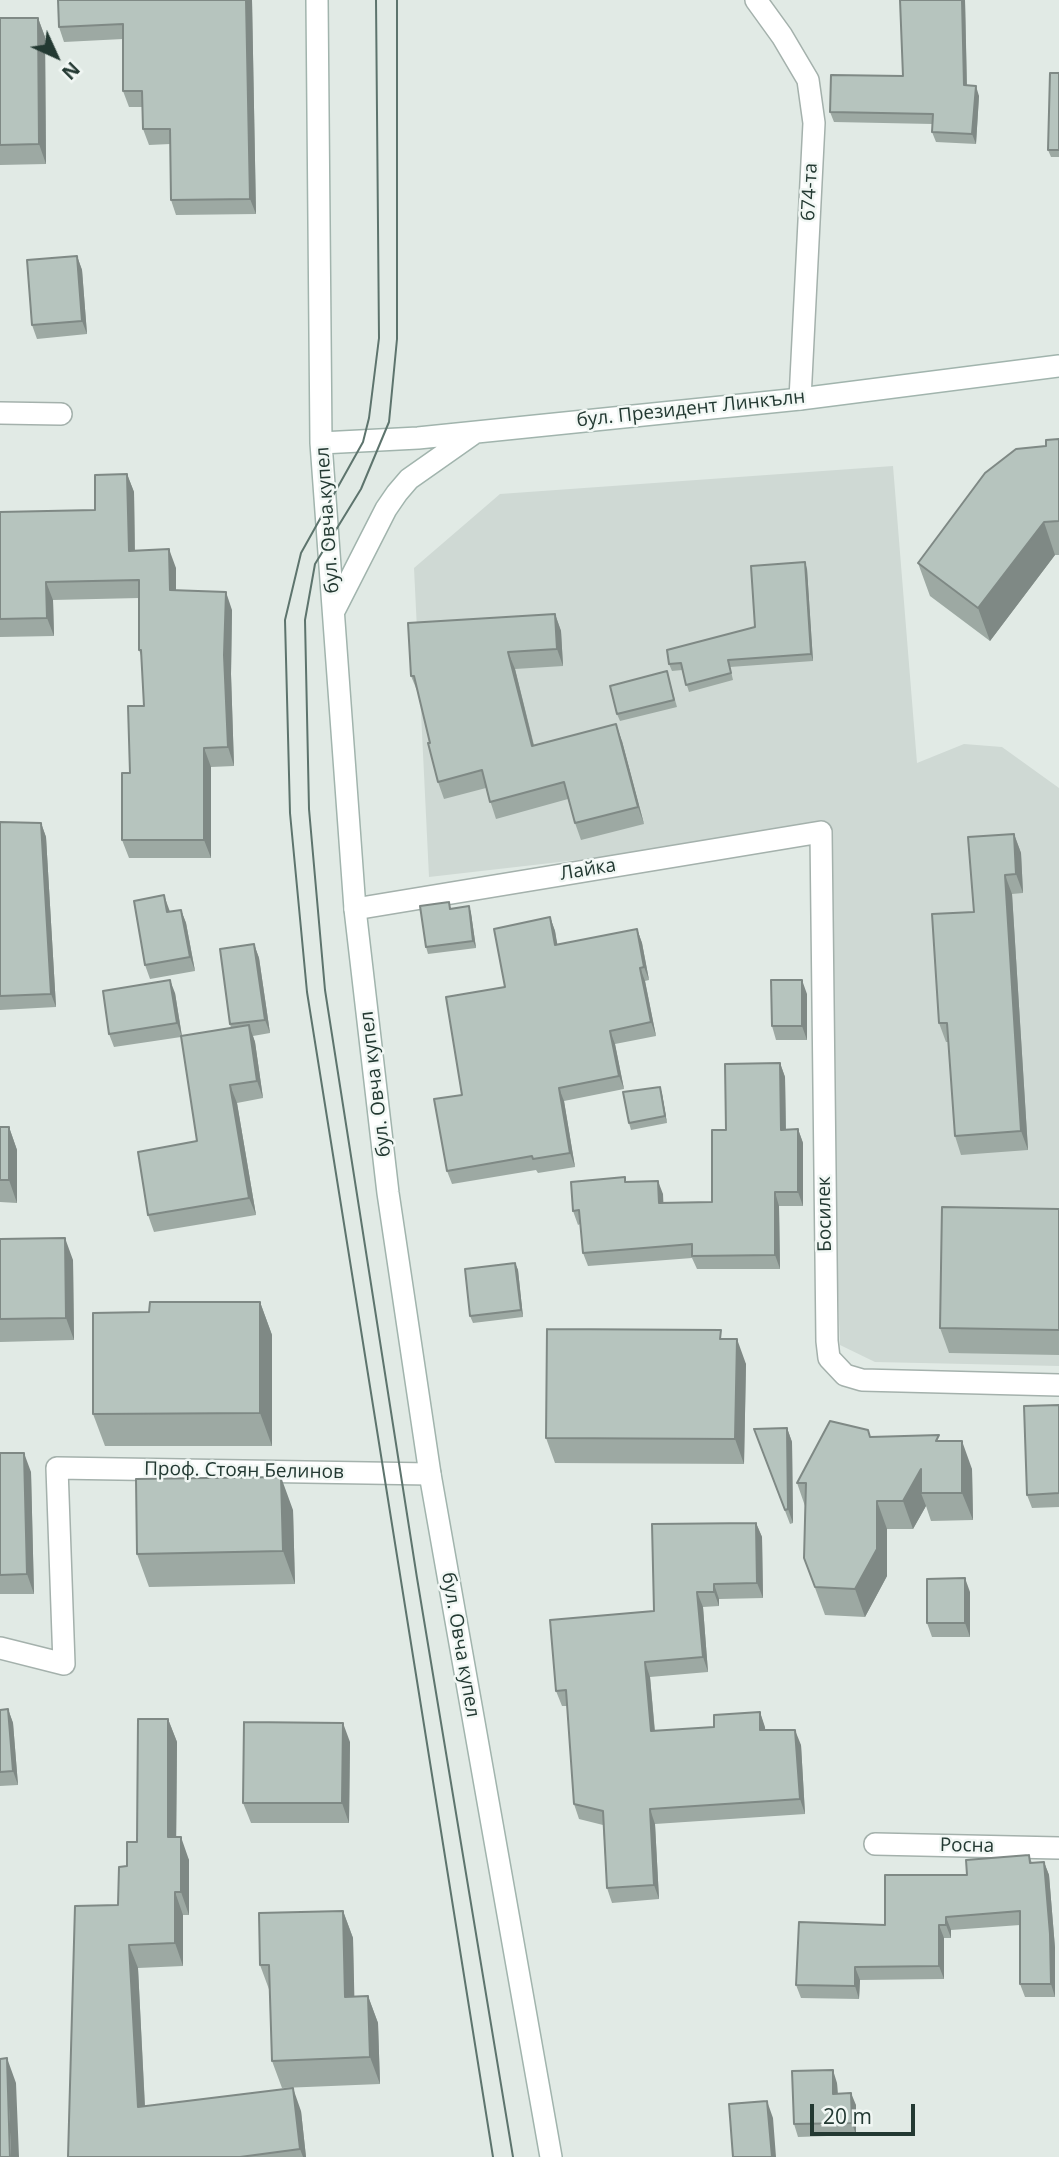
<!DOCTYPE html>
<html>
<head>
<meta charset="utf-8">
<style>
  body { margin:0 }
  #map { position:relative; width:1059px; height:2157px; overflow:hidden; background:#e1eae5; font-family:"Open Sans",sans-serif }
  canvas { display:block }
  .north { position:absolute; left:21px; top:21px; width:70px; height:70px; -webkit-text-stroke:5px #f1f7f4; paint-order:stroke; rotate:135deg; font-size:19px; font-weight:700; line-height:28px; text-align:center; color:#233932 }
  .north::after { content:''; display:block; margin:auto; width:24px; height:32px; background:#233932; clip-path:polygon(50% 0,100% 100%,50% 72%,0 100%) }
  .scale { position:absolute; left:810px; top:2104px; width:105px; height:32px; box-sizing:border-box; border:4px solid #233932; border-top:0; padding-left:9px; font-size:21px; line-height:24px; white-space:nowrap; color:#233932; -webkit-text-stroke:5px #f1f7f4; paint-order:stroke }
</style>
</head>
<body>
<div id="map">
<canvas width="1059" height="2157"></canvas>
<div class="north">N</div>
<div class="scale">20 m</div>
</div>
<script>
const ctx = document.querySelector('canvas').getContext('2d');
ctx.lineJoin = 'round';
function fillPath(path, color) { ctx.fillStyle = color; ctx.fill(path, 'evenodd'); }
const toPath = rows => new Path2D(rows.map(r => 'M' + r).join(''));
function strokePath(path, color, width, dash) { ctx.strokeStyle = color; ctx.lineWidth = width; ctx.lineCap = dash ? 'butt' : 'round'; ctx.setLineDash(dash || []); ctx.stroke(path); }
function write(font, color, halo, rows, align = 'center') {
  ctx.font = font + ' "Open Sans",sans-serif'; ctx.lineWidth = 5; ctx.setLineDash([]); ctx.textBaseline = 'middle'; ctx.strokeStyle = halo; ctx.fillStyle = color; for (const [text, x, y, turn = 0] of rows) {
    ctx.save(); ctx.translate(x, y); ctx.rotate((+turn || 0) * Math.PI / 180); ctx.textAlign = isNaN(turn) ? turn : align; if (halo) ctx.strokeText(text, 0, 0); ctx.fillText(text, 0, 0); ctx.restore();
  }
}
fillPath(toPath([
  [893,466,917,763,964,744,1002,747,1059,788,1059,1366,875,1362,840,1345,821,832,429,877,414,568,500,494]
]), '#cfd9d4');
const street = toPath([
  [756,0,782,36,808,80,814,123,800,399],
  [0,413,61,414],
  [355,909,821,832,827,1341,829,1358,845,1375,862,1380,1059,1385],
  [0,1648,64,1664,57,1468,430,1474],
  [875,1844,1059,1848]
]);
const secondary = toPath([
  [317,0,321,443,355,909,388,1193,430,1474,551,2157],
  [321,443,418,438,800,399,1059,366],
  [335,609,386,509,397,493,409,479,473,434]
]);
strokePath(street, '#a4b1ac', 24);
strokePath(secondary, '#a1b4ad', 24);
strokePath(street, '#fff', 21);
strokePath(secondary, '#fff', 21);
strokePath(toPath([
  [376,0,379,338,369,418,363,442,301,553,285,620,290,813,307,992,493,2157],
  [397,0,397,339,389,422,361,489,315,564,305,620,309,809,325,990,417,1578,513,2157]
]), '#5d746d', 2);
fillPath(toPath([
  [58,0,252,0,256,214,176,215,171,200,170,144,149,145,143,129,143,107,129,107,123,91,123,39,64,42,59,27],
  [900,0,965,0,967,85,979,96,976,144,936,142,932,132,933,124,834,122,830,112,903,76],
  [0,18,38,18,45,37,46,164,0,165],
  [1059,73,1059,157,1051,157,1048,150],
  [77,256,82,270,87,334,37,339,32,325],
  [1059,439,1059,555,1055,555,990,641,930,596,918,563,1046,446],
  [127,474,134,492,135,550,176,568,176,590,232,610,231,674,234,766,211,767,211,858,129,858,122,840,130,773,144,706,142,658,139,650,139,598,53,600,54,636,0,637,0,512,95,510],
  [807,569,813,661,730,667,733,680,689,692,682,670,672,671,669,664,755,627],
  [555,614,561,631,563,666,515,669,534,745,622,741,644,824,581,840,575,823,568,799,496,819,486,788,444,799,438,782,430,743,418,693,411,676],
  [667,671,677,707,620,721,617,714],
  [0,822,41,823,46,837,56,1007,0,1010],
  [1014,834,1021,853,1023,893,1012,894,1028,1150,961,1155,955,1136,948,1042,946,1042,939,1023,974,912],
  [469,906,471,913,476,948,428,954,426,947,452,909],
  [169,909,170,912,181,910,186,923,195,971,150,979,145,965],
  [550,917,555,931,557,945,637,929,642,943,649,980,645,981,656,1036,615,1044,624,1089,564,1101,575,1167,538,1173,536,1170,452,1184,447,1171,462,1095,505,987],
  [254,944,259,958,270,1033,253,1036,255,1042,263,1098,237,1103,256,1215,154,1232,148,1215,197,1141,181,1037,114,1047,109,1034,175,993,182,1036,231,1028,230,1024],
  [807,994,807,1040,776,1040,772,1026],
  [780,1063,785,1077,786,1129,798,1129,803,1143,803,1206,779,1206,780,1269,697,1269,692,1258,588,1266,583,1253,580,1224,578,1225,573,1211,626,1182,663,1194,663,1202,712,1202,726,1130],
  [660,1087,662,1094,667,1123,631,1130,629,1123],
  [0,1127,9,1127,17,1150,17,1203,0,1202],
  [1059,1209,1059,1355,949,1353,940,1328],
  [0,1239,73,1260,74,1340,0,1342],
  [515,1263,518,1270,523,1317,473,1323,470,1316],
  [260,1302,272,1335,272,1446,105,1446,93,1414,149,1312],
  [724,1339,746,1364,744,1464,555,1463,546,1438],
  [1059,1405,1059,1507,1032,1508,1027,1495],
  [787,1428,792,1442,793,1523,790,1524,754,1429],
  [871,1437,941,1441,972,1469,973,1520,931,1521,926,1506,913,1529,887,1529,887,1576,865,1617,825,1615,804,1558,805,1506,797,1483],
  [0,1453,31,1472,34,1594,0,1594],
  [293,1510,295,1584,149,1587,137,1554],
  [756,1523,762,1537,763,1598,719,1599,719,1606,703,1607,708,1672,650,1677,655,1731,714,1727,760,1712,765,1730,801,1745,805,1814,655,1824,659,1899,612,1903,607,1888,603,1825,579,1819,574,1804,567,1706,562,1706,556,1691,654,1611],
  [970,1592,970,1637,932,1637,927,1623],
  [8,1709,13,1723,18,1785,0,1786,0,1710],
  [168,1719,177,1742,176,1837,189,1860,189,1915,183,1915,183,1966,138,1968,145,2106,301,2111,306,2157,68,2157,127,1866,137,1842],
  [350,1742,349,1823,251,1823,243,1803],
  [1029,1855,1032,1863,1044,1862,1049,1875,1055,1948,1055,1997,1025,1997,1020,1984,1020,1925,951,1930,951,1938,944,1938,944,1979,860,1980,859,1999,801,1998,796,1985,967,1875],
  [343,1911,353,1938,354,1997,368,1996,378,2023,380,2084,282,2088,272,2061,270,1992,260,1965],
  [837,2083,838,2093,856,2105,856,2135,798,2137,794,2124]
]), '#9da9a3');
fillPath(toPath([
  [246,0,252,0,256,214,250,199],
  [962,0,965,0,967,95,964,85],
  [38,18,45,37,46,164,39,144],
  [976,86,979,96,976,144,972,134],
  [77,256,82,270,87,334,82,321],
  [127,474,134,492,135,569,129,551],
  [1044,522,1055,555,990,641,978,608],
  [169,549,176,568,176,609,170,590],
  [805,562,807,569,813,661,811,654],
  [46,582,53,600,54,636,47,618],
  [226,592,232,610,231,674,234,766,228,747,224,655],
  [555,614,561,631,563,666,557,649],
  [508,652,515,669,538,763,532,746],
  [616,724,622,741,644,824,638,807],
  [204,748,211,767,211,858,204,840],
  [41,823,46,837,56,1007,51,994],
  [1014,834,1021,853,1023,893,1016,874],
  [1005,875,1012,894,1028,1150,1021,1131],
  [164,895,169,909,172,926,167,912],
  [469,906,471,913,476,948,473,941],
  [181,910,186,923,195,971,190,957],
  [550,917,555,931,560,959,555,945],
  [637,929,642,943,649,980,644,967],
  [254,944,259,958,270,1033,265,1020],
  [640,968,645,981,656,1036,651,1022],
  [170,980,175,993,182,1037,177,1023],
  [802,980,807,994,807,1040,802,1026],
  [249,1025,255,1042,263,1098,257,1081],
  [610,1031,615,1044,624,1089,619,1076],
  [780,1063,785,1077,786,1143,781,1130],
  [230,1085,237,1103,256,1215,249,1198],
  [660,1087,662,1094,667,1123,665,1116],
  [559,1088,564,1101,575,1167,570,1153],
  [9,1127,17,1150,17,1203,9,1180],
  [798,1129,803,1143,803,1206,798,1192],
  [658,1181,663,1194,664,1216,659,1203],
  [775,1192,779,1206,780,1269,775,1255],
  [65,1238,73,1260,74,1340,66,1318],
  [515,1263,518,1270,523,1317,521,1310],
  [260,1302,272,1335,272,1446,260,1413],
  [737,1339,746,1364,744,1464,735,1439],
  [787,1428,792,1442,793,1523,788,1509],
  [962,1441,972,1469,973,1520,962,1493],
  [24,1453,31,1472,34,1594,27,1574],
  [921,1469,921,1493,926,1506,913,1529,903,1501],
  [281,1477,293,1510,295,1584,283,1551],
  [877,1501,887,1529,887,1576,865,1617,855,1589],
  [756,1523,762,1537,763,1598,757,1583],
  [965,1578,970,1592,970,1637,965,1623],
  [714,1584,719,1599,719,1606,714,1592],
  [697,1592,703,1607,708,1672,703,1657],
  [645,1662,650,1677,656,1746,651,1731],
  [8,1709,13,1723,18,1785,13,1771],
  [760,1712,765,1727,766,1745,760,1730],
  [168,1719,177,1742,176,1860,168,1837],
  [343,1723,350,1742,349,1823,342,1803],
  [795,1730,801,1745,805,1814,800,1799],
  [650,1809,655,1824,659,1899,654,1885],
  [181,1837,189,1860,189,1915,181,1892],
  [1044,1862,1049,1875,1055,1948,1055,1997,1051,1984],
  [175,1892,183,1915,183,1966,175,1943],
  [343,1911,353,1938,355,2024,345,1997],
  [946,1917,951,1930,951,1938,946,1925],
  [939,1925,944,1938,944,1979,939,1966],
  [129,1945,138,1968,146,2130,138,2107],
  [855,1967,860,1980,859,1999,855,1986],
  [368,1996,378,2023,380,2084,370,2057],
  [7,2058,16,2083,19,2157,11,2157],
  [833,2070,837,2083,838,2106,833,2094],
  [293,2088,301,2111,306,2157,303,2157,300,2149],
  [851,2093,856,2105,856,2135,852,2123],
  [767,2101,773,2118,776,2157,772,2157]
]), '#7f8985');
const building = toPath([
  [58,0,246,0,250,199,171,200,170,129,143,129,142,91,123,91,123,24,59,27,58,0],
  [900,0,962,0,964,85,976,86,972,134,932,132,933,114,830,112,831,75,903,76,900,0],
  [0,18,38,18,39,144,0,145,0,18],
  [1050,73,1059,73,1059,150,1048,150,1050,73],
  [77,256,82,321,32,325,27,260,77,256],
  [1059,439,1059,521,1044,522,978,608,918,563,985,473,1016,449,1046,446,1046,440,1059,439],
  [127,474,129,551,169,549,170,590,226,592,224,655,228,747,204,748,204,840,122,840,122,773,130,773,128,706,144,706,141,650,139,650,139,580,46,582,47,618,0,619,0,512,95,510,95,475,127,474],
  [805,562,811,654,728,660,731,673,686,685,681,663,669,664,667,650,755,627,751,566,805,562],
  [555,614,557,649,508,652,532,746,616,724,638,807,575,823,564,782,490,802,482,770,438,782,428,743,430,743,414,676,411,676,408,623,555,614],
  [667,671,674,700,617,714,610,686,667,671],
  [0,822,41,823,51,994,0,996,0,822],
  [1014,834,1016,874,1005,875,1021,1131,955,1136,947,1023,939,1023,932,914,974,912,968,837,1014,834],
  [164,895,167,912,181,910,190,957,145,965,134,901,164,895],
  [449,902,450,909,469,906,473,941,426,947,420,906,449,902],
  [550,917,555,945,637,929,644,967,640,968,651,1022,610,1031,619,1076,559,1088,570,1153,533,1159,532,1156,447,1171,434,1099,462,1095,446,997,505,987,494,929,550,917],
  [254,944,265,1020,230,1024,220,949,254,944],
  [170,980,177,1023,109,1034,103,991,170,980],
  [771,980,802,980,802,1026,772,1026,771,980],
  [249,1025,257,1081,230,1085,249,1198,148,1215,138,1152,197,1141,181,1036,249,1025],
  [780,1063,781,1130,798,1129,798,1192,775,1192,775,1255,692,1256,692,1244,583,1253,579,1210,573,1211,571,1182,625,1177,625,1182,658,1181,659,1203,712,1202,712,1130,726,1130,725,1064,780,1063],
  [660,1087,665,1116,629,1123,623,1092,660,1087],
  [0,1127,9,1127,9,1180,0,1180,0,1127],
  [942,1207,1059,1209,1059,1330,940,1328,942,1207],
  [65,1238,66,1318,0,1319,0,1239,65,1238],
  [515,1263,521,1310,470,1316,465,1269,515,1263],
  [150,1302,260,1302,260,1413,93,1414,93,1313,149,1312,150,1302],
  [547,1329,721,1330,720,1339,737,1339,735,1439,546,1438,547,1329],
  [1059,1405,1059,1493,1027,1495,1024,1406,1059,1405],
  [830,1421,868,1430,870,1437,939,1435,936,1441,962,1441,962,1493,921,1493,921,1469,903,1501,877,1501,877,1549,855,1589,815,1587,804,1558,806,1483,797,1483,830,1421],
  [787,1428,788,1509,785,1510,754,1429,787,1428],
  [0,1453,24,1453,27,1574,0,1575,0,1453],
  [281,1477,283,1551,137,1554,136,1479,281,1477],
  [756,1523,757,1583,714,1584,714,1592,697,1592,703,1657,645,1662,651,1731,714,1727,714,1715,760,1712,760,1730,795,1730,800,1799,650,1809,654,1885,607,1888,603,1811,574,1804,566,1690,556,1691,550,1620,654,1611,652,1524,756,1523],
  [965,1578,965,1623,927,1623,927,1579,965,1578],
  [8,1709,13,1771,0,1772,0,1710,8,1709],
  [138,1719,168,1719,168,1837,181,1837,181,1892,175,1892,175,1943,129,1945,138,2107,293,2088,300,2149,240,2157,68,2157,75,1906,118,1905,119,1867,127,1866,127,1842,137,1842,138,1719],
  [244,1722,343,1723,342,1803,243,1803,244,1722],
  [1029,1855,1030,1863,1044,1862,1050,1934,1051,1984,1020,1984,1020,1911,946,1917,946,1925,939,1925,939,1966,855,1967,855,1986,796,1985,799,1922,885,1925,885,1875,967,1875,966,1860,1029,1855],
  [343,1911,345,1997,368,1996,370,2057,272,2061,269,1965,260,1965,259,1913,343,1911],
  [7,2058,10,2157,0,2157,0,2059,7,2058],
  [833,2070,833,2094,851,2093,852,2123,794,2124,792,2071,833,2070],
  [767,2101,772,2157,733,2157,729,2104,767,2101]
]);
fillPath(building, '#b6c4be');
strokePath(building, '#7f8985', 2);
write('19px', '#233932', '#f1f7f4', [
  ["674-та",810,192,-87],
  ["бул. Президент Линкълн",691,409,-6],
  ["бул. Овча купел",328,520,-94],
  ["Лайка",588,870,-9],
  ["бул. Овча купел",376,1084,-97],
  ["Босилек",825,1214,-91],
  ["Проф. Стоян Белинов",244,1471,1],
  ["бул. Овча купел",460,1645,80],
  ["Росна",967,1846,1]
]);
</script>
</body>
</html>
